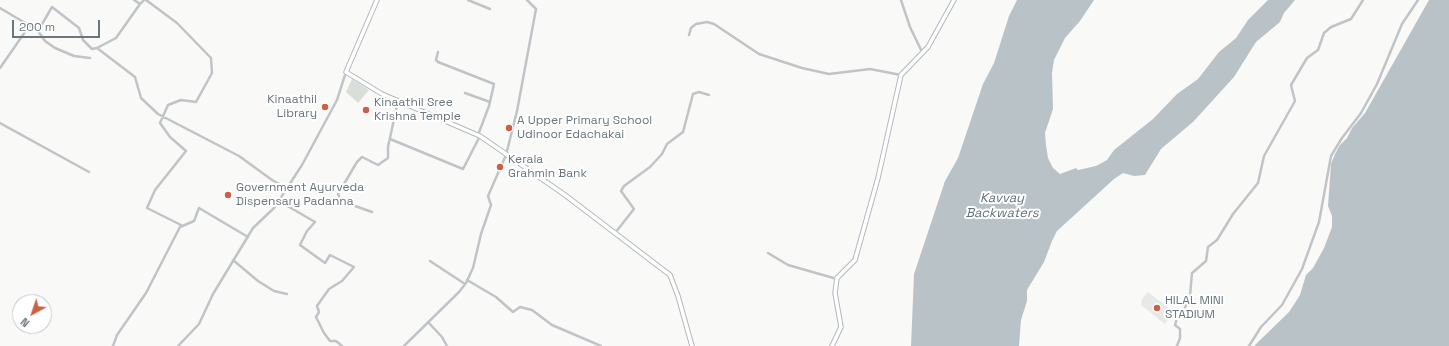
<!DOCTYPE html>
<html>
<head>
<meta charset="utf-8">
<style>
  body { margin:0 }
  #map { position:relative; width:1449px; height:346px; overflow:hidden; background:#f9f9f8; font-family:"Space Grotesk",sans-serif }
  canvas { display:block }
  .north { position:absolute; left:12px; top:294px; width:40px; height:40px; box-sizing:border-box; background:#fff; border:1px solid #c3c8cc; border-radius:50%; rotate:220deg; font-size:11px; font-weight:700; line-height:16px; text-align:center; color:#68767f }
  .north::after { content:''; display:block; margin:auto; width:14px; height:18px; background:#cd6044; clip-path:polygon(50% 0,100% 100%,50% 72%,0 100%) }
  .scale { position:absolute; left:12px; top:20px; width:88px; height:18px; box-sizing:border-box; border:2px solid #68767f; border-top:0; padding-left:5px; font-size:12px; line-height:14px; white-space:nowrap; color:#68767f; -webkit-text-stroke:3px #fff; paint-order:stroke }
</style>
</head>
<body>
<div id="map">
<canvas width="1449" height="346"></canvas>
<div class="north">N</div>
<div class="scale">200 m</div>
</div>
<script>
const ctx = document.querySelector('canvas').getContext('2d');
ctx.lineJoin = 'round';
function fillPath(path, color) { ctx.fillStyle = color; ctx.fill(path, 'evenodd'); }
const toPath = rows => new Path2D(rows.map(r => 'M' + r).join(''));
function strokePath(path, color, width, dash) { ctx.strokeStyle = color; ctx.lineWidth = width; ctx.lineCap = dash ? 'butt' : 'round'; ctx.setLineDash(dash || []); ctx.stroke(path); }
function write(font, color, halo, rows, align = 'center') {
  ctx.font = font + ' "Space Grotesk",sans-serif'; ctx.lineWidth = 4; ctx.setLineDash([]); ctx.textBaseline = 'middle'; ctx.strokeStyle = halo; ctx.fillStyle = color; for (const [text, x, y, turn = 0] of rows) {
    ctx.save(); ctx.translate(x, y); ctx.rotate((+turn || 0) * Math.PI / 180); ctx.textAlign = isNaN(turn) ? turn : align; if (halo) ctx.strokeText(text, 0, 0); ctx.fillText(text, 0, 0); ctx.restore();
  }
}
fillPath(toPath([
  [1148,292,1173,311,1165,324,1141,305,1142,299]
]), '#e7e8e8');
fillPath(toPath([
  [352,79,369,90,358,103,346,92]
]), '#daded8');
fillPath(toPath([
  [1017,0,1094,0,1080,21,1065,38,1054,60,1052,73,1053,109,1045,133,1046,145,1048,158,1053,168,1060,174,1076,168,1078,170,1096,166,1107,160,1114,150,1153,119,1177,94,1198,79,1219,52,1236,38,1248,20,1268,0,1295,0,1284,13,1280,22,1256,42,1234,77,1193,122,1161,149,1145,175,1134,176,1123,173,1114,179,1057,231,1052,241,1044,262,1027,290,1027,301,1021,320,1019,346,911,346,914,274,945,181,958,158,983,84,994,63,1009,16],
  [1429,0,1449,0,1449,346,1254,346,1289,312,1300,295,1306,275,1313,268,1324,248,1332,227,1332,216,1328,206,1331,164,1335,154,1340,145,1347,138,1352,128,1365,113]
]), '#b9c3c7');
const secondary = toPath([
  [377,0,346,72,382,94,480,136,565,195,670,275,678,296,692,346],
  [832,346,841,327,835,293,837,278,855,260,878,178,901,75,928,47,954,0]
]);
strokePath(secondary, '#b2b8bc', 5.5);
strokePath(toPath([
  [468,0,490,9],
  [901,0,910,27,923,54],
  [140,4,144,0],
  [0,8,27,24,25,32,0,68],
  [27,24,38,31,52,7,79,28,83,40,92,49,97,48,116,38,140,4,134,0],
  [38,31,45,41,55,48,74,56,90,58],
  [689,35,691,28,696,24,707,22,714,24,759,54,802,68,829,74,870,69,901,75],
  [97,48,135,77,141,98,158,114,239,156,272,180,287,188],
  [438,52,436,60,438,62,494,84,489,106,478,135],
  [465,93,490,102],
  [0,123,89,172],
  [390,139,463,169,480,136],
  [279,201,315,222,307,231,300,245,325,263,330,255,354,267,342,281,329,289,317,306,319,312,316,317,324,333,330,341,336,341,342,346],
  [372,212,341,201,338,194,357,162,362,157,378,165,388,158,388,147,398,101],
  [180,227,194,221,199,208,248,237],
  [615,233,634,209,621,191,624,186,650,167,662,154,667,144,683,132,693,94,699,92,709,95],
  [768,253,788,265,837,279],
  [233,260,258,281,274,291,287,294],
  [430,261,465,284],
  [467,280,496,297,513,312,520,307,532,310,552,325,601,346],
  [428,322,442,337,447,346],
  [113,346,117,335,146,293,181,225,147,208,155,190,186,151,170,137,160,123,168,105,181,100,196,102,212,73,211,58,177,23,146,0],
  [178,346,199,324,213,294,253,228,274,208,302,165,337,100,346,72],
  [404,346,459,292,466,283,473,268,481,234,491,205,488,196,506,155,517,111,536,9,527,0],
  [1177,346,1180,338,1180,329,1175,325,1177,318,1184,310,1190,296,1192,273,1206,261,1208,247,1217,240,1233,214,1258,183,1264,156,1295,101,1291,85,1307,58,1318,50,1324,33,1331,27,1351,19,1363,0],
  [1249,346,1261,327,1282,305,1302,269,1319,222,1331,156,1342,138,1361,113,1377,84,1402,24,1418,0]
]), '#c0c4c7', 2.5);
strokePath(secondary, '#fff', 3.5);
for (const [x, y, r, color] of [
  [325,107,4,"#cd6044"],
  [366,110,4,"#cd6044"],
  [509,128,4,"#cd6044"],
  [500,167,4,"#cd6044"],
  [228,195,4,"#cd6044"],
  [1157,308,4,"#cd6044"]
]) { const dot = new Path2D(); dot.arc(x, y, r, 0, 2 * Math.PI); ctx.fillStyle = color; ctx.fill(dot); strokePath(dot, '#fff', 1.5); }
write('12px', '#68767f', '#fff', [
  ["Kinaathil",317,100,"right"],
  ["Library",317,114,"right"],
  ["Kinaathil Sree",374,103],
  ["Krishna Temple",374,117],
  ["A Upper Primary School",517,121],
  ["Udinoor Edachakai",517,135],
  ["Kerala",508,160],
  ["Grahmin Bank",508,174],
  ["Government Ayurveda",236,188],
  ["Dispensary Padanna",236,202],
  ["HILAL MINI",1165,301],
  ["STADIUM",1165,315]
], 'left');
write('italic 13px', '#637378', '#fff', [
  ["Kavvay",1002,198],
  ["Backwaters",1002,213]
]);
</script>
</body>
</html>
